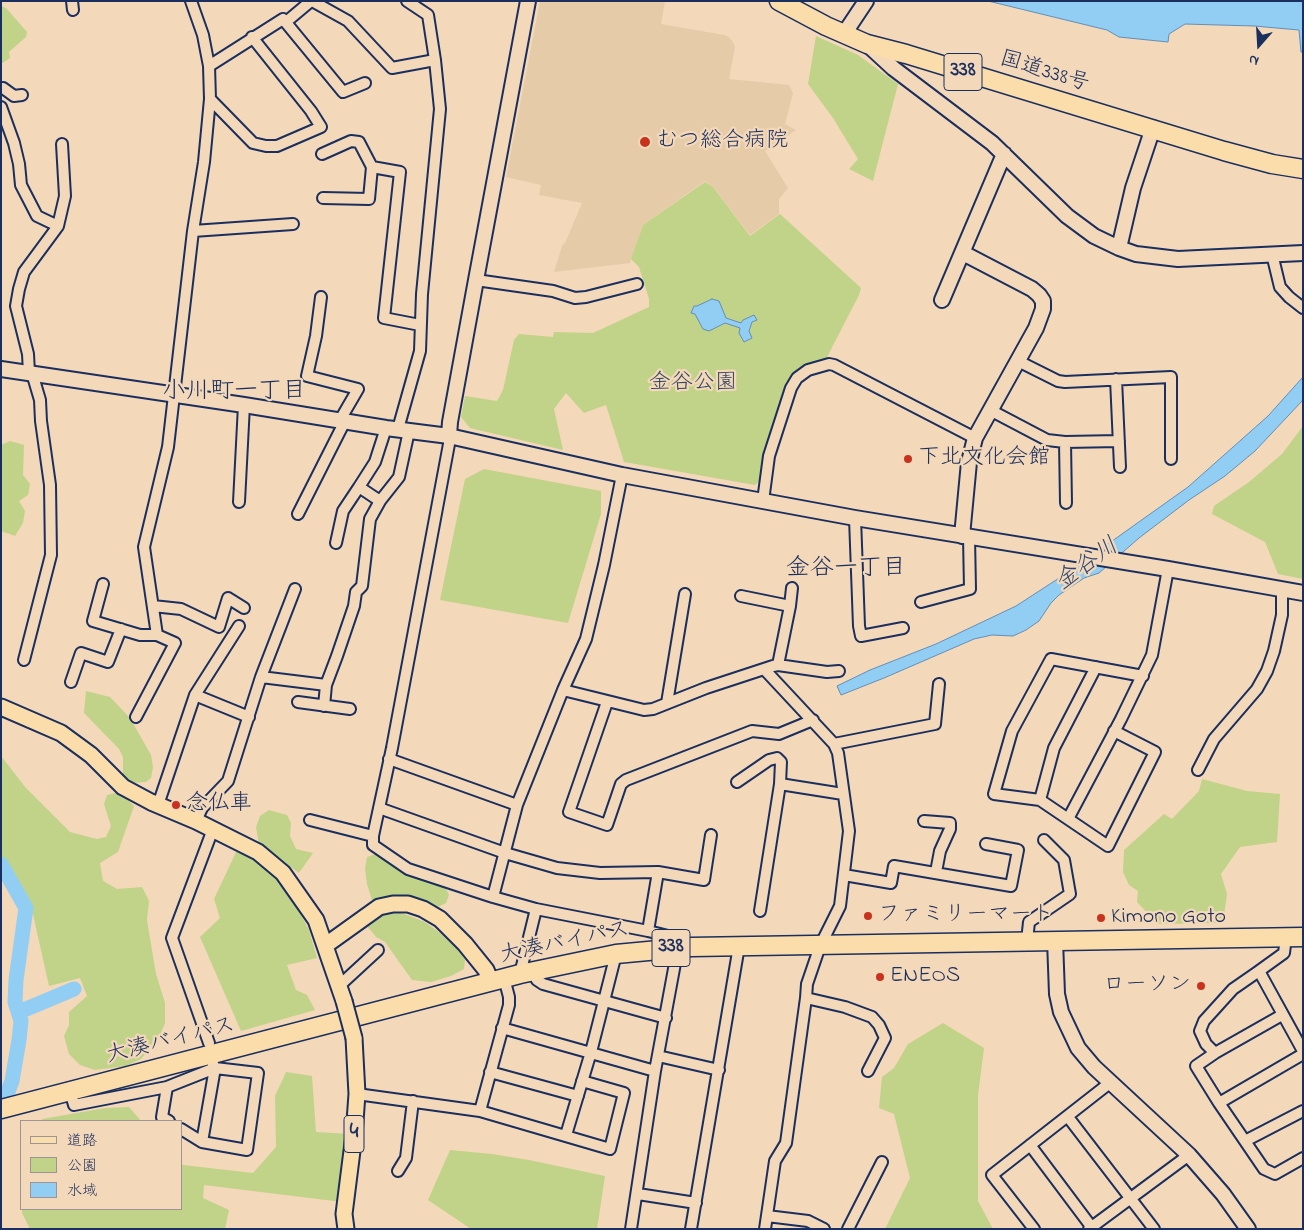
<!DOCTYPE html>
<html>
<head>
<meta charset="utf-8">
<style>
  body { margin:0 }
  #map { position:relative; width:1304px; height:1230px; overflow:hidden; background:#f3d8ba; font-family:"Indie Flower","Klee One",sans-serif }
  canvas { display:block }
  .frame { position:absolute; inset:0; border:2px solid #1b2f5e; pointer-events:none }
  .legend { position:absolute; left:20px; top:1120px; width:162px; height:90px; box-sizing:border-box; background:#f3d8ba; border:1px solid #9d9495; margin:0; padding:6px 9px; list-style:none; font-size:15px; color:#1b2f5e }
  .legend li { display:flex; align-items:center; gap:10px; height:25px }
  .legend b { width:25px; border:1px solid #9d9495 }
  .north { position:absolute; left:1234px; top:20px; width:50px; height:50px; -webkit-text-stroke:4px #f3d8ba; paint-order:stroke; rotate:199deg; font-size:14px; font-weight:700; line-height:20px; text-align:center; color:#1b2f5e }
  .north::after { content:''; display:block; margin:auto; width:18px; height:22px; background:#1b2f5e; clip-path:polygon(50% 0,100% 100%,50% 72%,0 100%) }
</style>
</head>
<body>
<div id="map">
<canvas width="1304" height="1230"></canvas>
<div class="frame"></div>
<ul class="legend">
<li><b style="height:6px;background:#fbddab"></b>道路</li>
<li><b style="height:14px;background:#c1d388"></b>公園</li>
<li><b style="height:14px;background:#92cef3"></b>水域</li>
</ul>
<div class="north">N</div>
</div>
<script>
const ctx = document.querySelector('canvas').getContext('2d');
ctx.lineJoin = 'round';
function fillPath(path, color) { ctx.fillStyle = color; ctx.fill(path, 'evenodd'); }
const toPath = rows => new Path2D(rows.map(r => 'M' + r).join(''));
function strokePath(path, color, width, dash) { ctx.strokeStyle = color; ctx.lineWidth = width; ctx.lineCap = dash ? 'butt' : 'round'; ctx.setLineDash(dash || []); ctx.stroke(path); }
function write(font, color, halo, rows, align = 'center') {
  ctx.font = font + ' "Indie Flower","Klee One",sans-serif'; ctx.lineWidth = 4.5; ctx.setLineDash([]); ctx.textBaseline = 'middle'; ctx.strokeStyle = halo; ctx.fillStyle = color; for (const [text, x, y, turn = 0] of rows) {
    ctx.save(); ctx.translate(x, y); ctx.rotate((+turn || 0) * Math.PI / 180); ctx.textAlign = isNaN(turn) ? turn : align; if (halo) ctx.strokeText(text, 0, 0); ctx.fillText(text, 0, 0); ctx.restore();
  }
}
fillPath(toPath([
  [540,1,665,1,661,24,724,35,729,37,733,42,735,47,729,79,789,85,793,93,785,124,796,130,765,151,788,188,779,199,779,214,750,235,714,188,705,181,643,225,630,263,554,272,562,246,566,241,582,203,539,195,541,185,506,177]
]), '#e6cba8');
fillPath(toPath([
  [1,6,6,8,27,32,26,37,9,52,10,58,1,64],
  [816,36,858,55,898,84,873,181,849,169,858,159,833,118,808,84],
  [705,182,713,187,750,236,780,214,861,288,859,295,826,359,795,372,789,381,764,454,760,481,755,485,624,462,606,405,584,413,566,393,554,409,563,450,470,428,461,417,465,396,497,401,503,390,514,340,519,334,553,337,554,332,593,333,649,307,649,299,639,267,631,259,643,225],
  [1303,426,1303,579,1278,574,1265,542,1212,514,1214,506,1249,482,1282,454],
  [10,441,24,445,23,475,30,484,28,495,19,501,25,511,23,523,15,536,1,531,1,445],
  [484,469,601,491,601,514,568,623,440,600,465,479],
  [86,691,110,697,130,718,151,755,153,767,151,778,146,782,132,783,123,780,123,757,119,749,84,713],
  [1,756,26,788,70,832,97,839,106,837,111,826,104,804,107,795,115,793,125,797,134,806,118,852,100,863,103,881,117,889,142,887,149,901,147,920,156,974,165,1003,165,1023,158,1040,141,1059,126,1066,95,1070,80,1065,69,1054,64,1036,69,1025,69,1012,87,996,80,978,49,986,30,901,8,871,1,864],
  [1202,779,1247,791,1280,794,1277,842,1240,847,1221,874,1227,894,1223,923,1158,924,1137,902,1138,891,1129,885,1123,872,1124,850,1164,814,1172,819,1199,791],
  [269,810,287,815,291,823,290,836,296,849,313,853,299,873,259,844,256,827,260,816],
  [238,848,267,868,286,887,309,930,317,958,287,965,296,990,307,995,315,1010,241,1031,200,937,220,918,214,899],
  [376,854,408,874,445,887,449,895,446,903,438,907,415,897,394,896,379,900,372,900,367,884,365,869,367,857],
  [390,912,404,914,425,922,440,933,460,952,465,960,464,969,451,976,431,982,412,980,385,942,376,937,367,926,377,918],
  [943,1023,984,1048,978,1095,978,1201,993,1229,885,1229,910,1178,894,1114,879,1108,882,1077,894,1068,908,1044],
  [286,1072,312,1076,316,1132,350,1134,342,1202,204,1185,203,1198,229,1210,225,1229,30,1229,22,1213,22,1209,181,1209,181,1163,183,1165,253,1173,276,1147,275,1096],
  [129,1107,141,1121,42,1121,42,1119,105,1108],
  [450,1150,492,1154,529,1160,605,1176,597,1229,471,1229,428,1200]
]), '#c1d388');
const water = toPath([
  [988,1,1303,1,1303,52,1301,52,1299,30,1254,26,1185,24,1169,34,1168,42,1119,37,1107,30,988,1],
  [712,299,719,301,726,318,741,323,743,320,754,315,757,320,752,322,749,331,752,338,744,342,739,333,740,328,725,323,709,331,703,329,695,314,691,313,694,306,697,306,712,299],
  [1303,377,1303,400,1255,451,1225,476,1189,500,1139,538,1099,573,1084,578,1059,595,1051,603,1039,621,1026,630,1013,636,992,635,974,639,884,678,841,695,837,686,870,670,936,644,1016,606,1070,571,1188,487,1268,416,1303,377]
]);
fillPath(water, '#92cef3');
strokePath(water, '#628eb7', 1);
strokePath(toPath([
  [1,864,26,908,16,980,15,1002,21,1021,19,1040,12,1081,1,1110],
  [19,1012,74,989]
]), '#92cef3', 15);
const street = toPath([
  [72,1,73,10],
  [312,1,348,21,392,68,435,60],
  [286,22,311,1],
  [209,66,283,19,343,92,365,83],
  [3,88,14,96,22,95],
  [210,99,253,143,266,146,277,146,321,127,311,111,252,37],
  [1,107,14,143,19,164,21,185,37,216,58,226,24,272,19,289,16,306,28,354,29,373],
  [322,154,351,141,359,142,372,167,400,172,384,318,420,325],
  [323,198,369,199,372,167],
  [58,226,65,196,62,144],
  [193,231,293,224],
  [1272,254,1280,287,1289,297,1303,308],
  [476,280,553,291,575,298,586,297,637,284],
  [321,297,316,336,307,376,358,389,340,420],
  [1018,361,1058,381,1065,382,1171,377,1171,459],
  [1116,379,1120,467],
  [990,410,1047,440,1065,442,1119,441],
  [398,429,420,351,422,294,440,109,435,60,428,15,407,1],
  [449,436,449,444,392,748,373,836,373,845,408,869,493,897,536,909,648,931,672,937,675,941,676,958,655,1071,631,1229],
  [1065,442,1066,503],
  [380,501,359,487,375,462,386,428],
  [763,501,769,456,791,388,797,378,808,370,829,364,834,365,975,438],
  [239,502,244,405],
  [298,514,345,421],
  [855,518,859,626,861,636,903,628],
  [336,543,343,511,359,487],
  [103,584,93,621,140,635,157,635],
  [741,596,790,606],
  [921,602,970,589,969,537],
  [153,606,181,609,219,627,228,598,244,608],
  [24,660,51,555,50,485,41,421,40,400,32,373],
  [778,665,790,606,792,588],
  [765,670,834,744,838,753,849,831,840,906,820,946,807,984,806,998,786,1143,775,1161,765,1229],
  [261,677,295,589],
  [71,682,81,653,108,662,121,629],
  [563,690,644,710,653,709,706,688,773,666,778,665,827,672,839,671],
  [195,695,239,626],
  [298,702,350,709],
  [607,702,569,812,607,825,621,784,626,780,752,731,779,734,813,720],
  [667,703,685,594],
  [324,706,326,685],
  [136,717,175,643,157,635,144,547,168,447,193,231,204,162,210,99,209,66,203,35,191,1],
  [1114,731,1155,752,1108,846,1040,800,994,794,1012,731,1051,659,1143,676],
  [834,744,935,724,939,684],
  [389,759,517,805],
  [1198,770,1214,739,1257,689,1267,671,1274,651,1282,615,1282,589],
  [737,782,769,760,777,758,781,762,780,784,760,911],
  [780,784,843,794],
  [1040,800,1054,748,1096,667],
  [158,805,195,695,249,717],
  [379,808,505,853,557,868,600,873,658,872,648,931],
  [1068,819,1121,719,1152,655,1168,569],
  [310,820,373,836],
  [196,821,202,808,228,781,261,677,326,685,337,656,354,606,356,592,362,586,370,519,380,501,399,477,409,431],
  [924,821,950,823,950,829,940,851,936,872],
  [658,872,704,880,711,835],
  [844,875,891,883,894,866,1011,886,1018,850,986,844],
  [493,897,517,805,563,690,586,639,604,565,622,475],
  [1286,937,1284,953,1259,971,1303,1051],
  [1027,941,1029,922,1070,894,1064,860,1044,840],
  [532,971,537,980,543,984,666,1018],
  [520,974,536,909],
  [339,986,378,950],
  [806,998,845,1007,872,1017,879,1025,885,1038,868,1071],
  [1282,1015,1215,1053,1196,1066,1219,1103,1264,1169,1275,1174,1303,1158],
  [502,1028,655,1071],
  [209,1043,172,938,213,829],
  [1215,1053,1206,1044,1200,1031,1204,1021,1233,989,1259,971],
  [658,1056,719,1070],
  [490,1072,578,1096],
  [167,1087,162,1117,169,1121],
  [70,1091,74,1105,167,1087,215,1068,258,1073,247,1150,202,1142,181,1129],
  [357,1094,480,1111,610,1149,624,1093,582,1081],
  [1219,1103,1303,1054],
  [480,1111,509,1005,509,997,504,978],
  [1068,1117,1154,1229],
  [566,1135,591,1052,616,954],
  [1245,1141,1303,1111],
  [202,1142,215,1068,213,1064],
  [1030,1145,1093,1229],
  [398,1171,406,1158,413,1101],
  [638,1194,696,1203],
  [767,1216,808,1221,824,1229],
  [691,1229,739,946],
  [848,1229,882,1162],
  [1034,1229,992,1175,1111,1082],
  [1089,1229,1189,1155]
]);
const secondary = toPath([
  [844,34,866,1],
  [867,44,893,68,992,143,1067,216,1094,236,1119,248,1136,254,1178,259,1303,253],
  [1119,248,1133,188,1153,128],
  [942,300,1004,154],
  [1,369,244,405,386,428,449,436,622,475,855,518,1168,569,1303,593],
  [449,436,450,422,476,280,528,1],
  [962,536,969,462,975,438,1036,328,1043,309,1043,301,1039,295,1032,289,963,253],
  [1055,940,1057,994,1061,1012,1078,1048,1094,1067,1189,1155,1223,1194,1248,1229]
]);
const primary = toPath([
  [1,707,61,733,91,755,123,787,151,802,196,821,258,852,283,873,316,920,344,1001],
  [326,945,379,907,393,904,408,904,423,909,440,919,465,944,486,970,491,982],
  [346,1229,344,1214,354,1135,357,1094,354,1038]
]);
const highway = toPath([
  [779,1,826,26,867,44,906,54,1224,151,1272,164,1303,169],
  [1,1109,520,974,616,954,691,947,1303,937]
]);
strokePath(street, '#1b2f5e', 14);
strokePath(secondary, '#1b2f5e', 18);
strokePath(primary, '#1b2f5e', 19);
strokePath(highway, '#1b2f5e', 21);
strokePath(street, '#f3d8ba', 10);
strokePath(secondary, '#f3d8ba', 14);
strokePath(primary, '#fbddab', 15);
strokePath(highway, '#fbddab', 18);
const primaryBridge = toPath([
  [344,1001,354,1038]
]);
strokePath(primaryBridge, '#1b2f5e', 19, []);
strokePath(primaryBridge, '#fbddab', 15);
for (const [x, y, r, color] of [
  [645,142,6,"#c8321e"],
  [908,459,5,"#c8321e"],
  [176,805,5,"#c8321e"],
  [868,916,5,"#c8321e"],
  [1101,918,5,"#c8321e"],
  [880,977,5,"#c8321e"],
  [1201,986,5,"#c8321e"]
]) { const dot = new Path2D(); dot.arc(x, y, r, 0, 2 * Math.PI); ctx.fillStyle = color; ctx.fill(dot); strokePath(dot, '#f3d8ba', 2); }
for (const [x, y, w] of [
  [963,72,38],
  [671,948,38],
  [354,1134,20]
]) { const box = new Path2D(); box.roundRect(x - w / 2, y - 18.5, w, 37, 4); ctx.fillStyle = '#f3d8ba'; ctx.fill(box); strokePath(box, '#1b2f5e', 1); }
write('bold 21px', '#1b2f5e', null, [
  ["338",963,72],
  ["338",671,948],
  ["4",354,1134]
]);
write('22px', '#1b2f5e', '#f3d8ba', [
  ["国道338号",1044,73,17],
  ["大湊バイパス",565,944,-12],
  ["大湊バイパス",171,1042,-14]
]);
write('22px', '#1b2f5e', '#f3d8ba', [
  ["むつ総合病院",656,142],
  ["下北文化会館",918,459],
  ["念仏車",186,805],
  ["ファミリーマート",878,916],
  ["Kimono Goto",1111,918],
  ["ENEOS",890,977],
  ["ローソン",1191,986,"right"]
], 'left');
write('22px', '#344864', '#f3d8ba', [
  ["金谷公園",693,384]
]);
write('24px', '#1b2f5e', '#f3d8ba', [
  ["小川町一丁目",234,393],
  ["金谷一丁目",846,570]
]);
write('italic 24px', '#2d4774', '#f3d8ba', [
  ["金谷川",1088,566,-36]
]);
</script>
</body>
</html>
